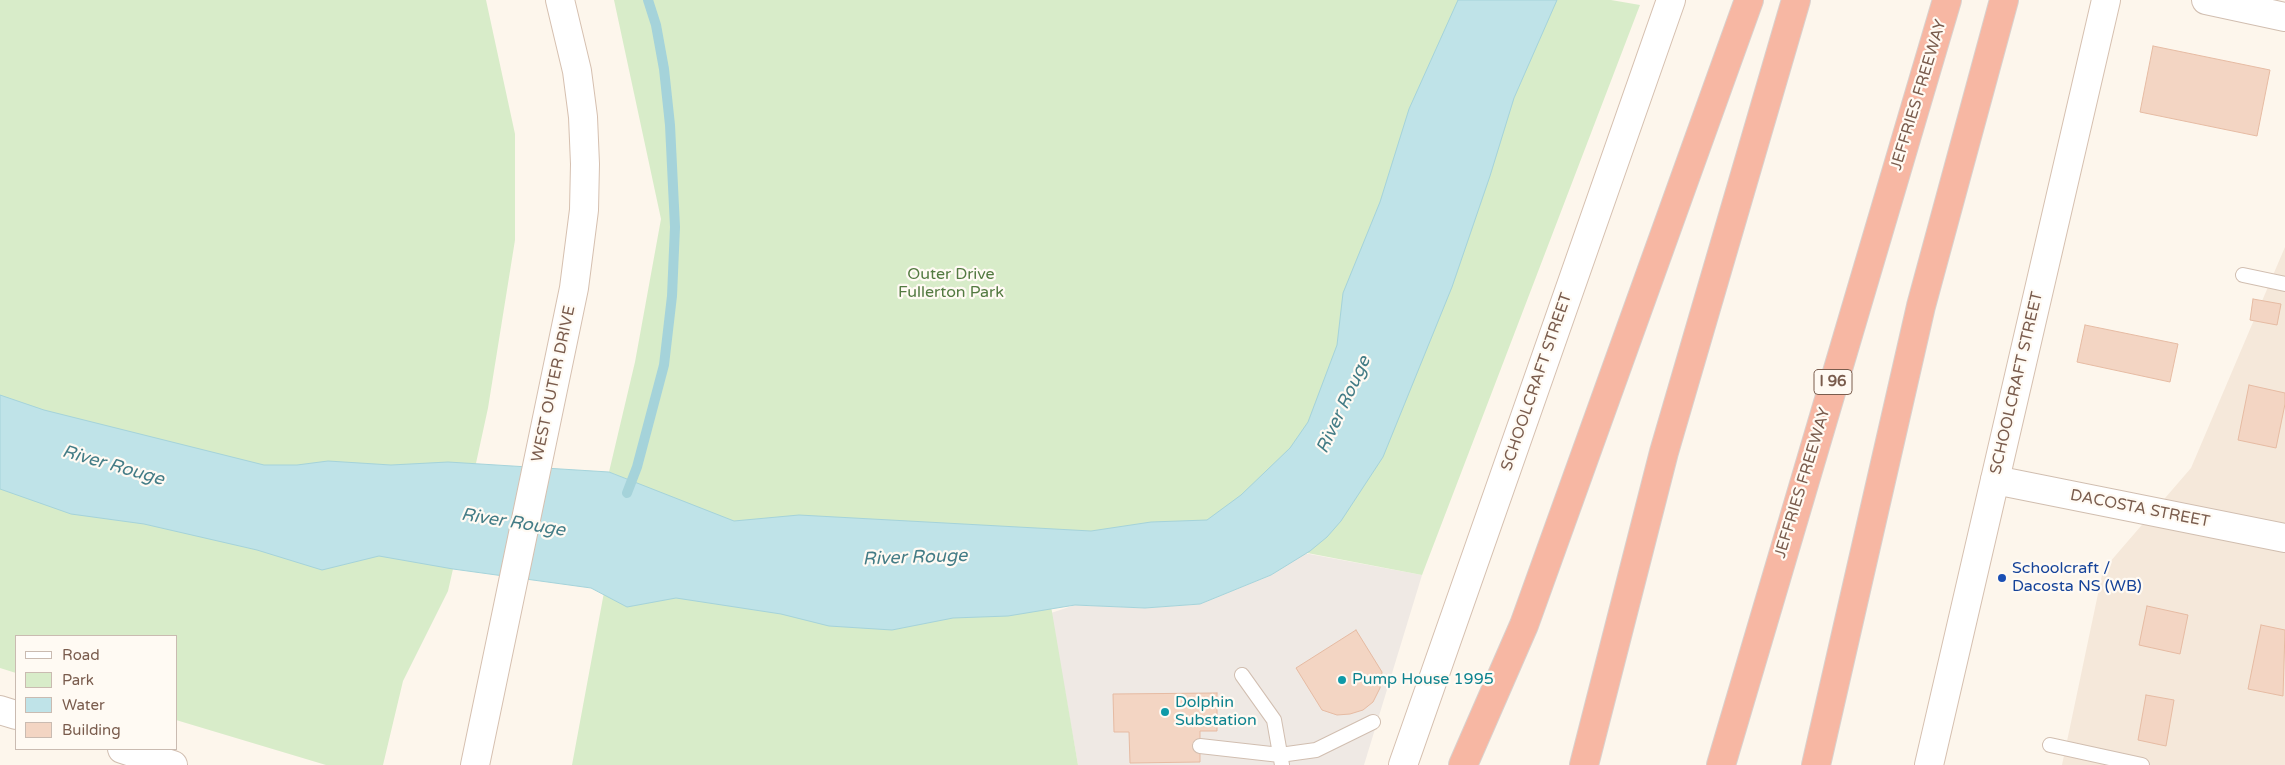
<!DOCTYPE html>
<html>
<head>
<meta charset="utf-8">
<style>
  body { margin:0 }
  #map { position:relative; width:2285px; height:765px; overflow:hidden; background:#fdf6ec; font-family:"Varela Round",sans-serif }
  canvas { display:block }
  .legend { position:absolute; left:15px; top:635px; width:162px; height:115px; box-sizing:border-box; background:#fffaf3; border:1px solid #cabbb1; margin:0; padding:6px 9px; list-style:none; font-size:15px; color:#7a5c4d }
  .legend li { display:flex; align-items:center; gap:10px; height:25px }
  .legend b { width:25px; border:1px solid #cabbb1 }
</style>
</head>
<body>
<div id="map">
<canvas width="2285" height="765"></canvas>
<ul class="legend">
<li><b style="height:6px;background:#fff"></b>Road</li>
<li><b style="height:14px;background:#d8ecc9"></b>Park</li>
<li><b style="height:14px;background:#bfe3e8"></b>Water</li>
<li><b style="height:14px;background:#f3d5c3"></b>Building</li>
</ul>
</div>
<script>
const ctx = document.querySelector('canvas').getContext('2d');
ctx.lineJoin = 'round';
function fillPath(path, color) { ctx.fillStyle = color; ctx.fill(path, 'evenodd'); }
const toPath = rows => new Path2D(rows.map(r => 'M' + r).join(''));
function strokePath(path, color, width, dash) { ctx.strokeStyle = color; ctx.lineWidth = width; ctx.lineCap = dash ? 'butt' : 'round'; ctx.setLineDash(dash || []); ctx.stroke(path); }
function write(font, color, halo, rows, align = 'center') {
  ctx.font = font + ' "Varela Round",sans-serif'; ctx.lineWidth = 4.5; ctx.setLineDash([]); ctx.textBaseline = 'middle'; ctx.strokeStyle = halo; ctx.fillStyle = color; for (const [text, x, y, turn = 0] of rows) {
    ctx.save(); ctx.translate(x, y); ctx.rotate((+turn || 0) * Math.PI / 180); ctx.textAlign = isNaN(turn) ? turn : align; if (halo) ctx.strokeText(text, 0, 0); ctx.fillText(text, 0, 0); ctx.restore();
  }
}
fillPath(toPath([
  [2285,247,2285,765,2062,765,2103,570,2191,468]
]), '#f5e8da');
fillPath(toPath([
  [1304,553,1422,575,1364,765,1078,765,1051,613,1075,605,1145,608,1200,604,1271,575]
]), '#efe9e4');
fillPath(toPath([
  [0,0,486,0,515,134,515,240,488,408,453,569,448,591,403,681,383,765,326,765,176,720,176,636,16,636,16,673,0,668],
  [614,0,1611,0,1640,5,1422,575,1224,537,1042,553,1078,765,572,765,625,479,609,472,635,362,661,219]
]), '#d8ecc9');
const water = toPath([
  [1458,0,1557,0,1514,98,1490,176,1452,287,1383,457,1341,521,1327,537,1310,551,1271,575,1200,604,1145,608,1075,605,1008,616,953,618,892,630,829,626,781,614,676,598,627,607,591,588,453,569,379,556,322,570,257,550,144,524,71,514,0,489,0,395,44,410,264,465,297,465,328,461,391,465,448,462,609,472,734,521,799,515,1091,531,1151,522,1207,520,1241,495,1290,448,1308,422,1337,345,1343,293,1380,202,1409,109,1458,0]
]);
fillPath(water, '#bfe3e8');
strokePath(water, '#a5d3da', 1);
strokePath(toPath([
  [627,493,637,467,664,365,672,296,675,227,670,125,664,69,656,25,648,0]
]), '#a5d3da', 10);
const building = toPath([
  [2153,46,2270,70,2257,136,2140,112,2153,46],
  [2253,299,2281,304,2277,325,2250,320,2253,299],
  [2085,325,2178,344,2170,382,2077,362,2085,325],
  [2249,385,2285,393,2285,404,2276,448,2238,440,2249,385],
  [2147,606,2188,615,2180,654,2139,645,2147,606],
  [2261,625,2285,630,2283,696,2248,689,2261,625],
  [1356,630,1382,672,1380,688,1373,702,1363,710,1350,714,1337,715,1322,710,1296,668,1356,630],
  [1217,693,1217,731,1200,731,1200,762,1130,763,1129,732,1114,732,1113,694,1217,693],
  [2146,695,2174,700,2166,746,2138,740,2146,695]
]);
fillPath(building, '#f3d5c3');
strokePath(building, '#e6bba3', 1);
const lane = toPath([
  [2243,275,2285,284],
  [1242,675,1274,720,1282,765],
  [2050,745,2142,765],
  [1200,746,1280,755,1316,750,1373,722]
]);
const street = toPath([
  [2206,0,2285,17],
  [1995,480,2285,538],
  [0,710,16,715],
  [122,749,173,765]
]);
const secondary = toPath([
  [475,765,574,288,584,210,585,164,583,117,577,71,560,0],
  [1403,765,1671,0],
  [1929,765,2106,0]
]);
const highway = toPath([
  [1463,765,1524,625,1749,0],
  [1584,765,1664,452,1796,0],
  [1721,765,1947,0],
  [1816,765,1921,306,2004,0]
]);
strokePath(lane, '#d1beb0', 16);
strokePath(street, '#d1beb0', 30);
strokePath(secondary, '#d6c0b0', 30);
strokePath(highway, '#dad1cd', 30);
strokePath(lane, '#fff', 14);
strokePath(street, '#fff', 28);
strokePath(secondary, '#fff', 28);
strokePath(highway, '#f7b7a3', 28);
for (const [x, y, r, color] of [
  [2002,578,5,"#1a4fb4"],
  [1342,680,5,"#0f9aa8"],
  [1165,712,5,"#0f9aa8"]
]) { const dot = new Path2D(); dot.arc(x, y, r, 0, 2 * Math.PI); ctx.fillStyle = color; ctx.fill(dot); strokePath(dot, '#fffaf3', 2); }
for (const [x, y, w] of [
  [1833,382,38]
]) { const box = new Path2D(); box.roundRect(x - w / 2, y - 12.5, w, 25, 4); ctx.fillStyle = '#fffaf3'; ctx.fill(box); strokePath(box, '#7a5c4d', 1); }
write('bold 15px', '#7a5c4d', null, [
  ["I 96",1833,382]
]);
write('16px', '#7a5c4d', '#fffaf3', [
  ["JEFFRIES FREEWAY",1919,95,-73],
  ["SCHOOLCRAFT STREET",1537,382,-71],
  ["SCHOOLCRAFT STREET",2017,383,-77],
  ["WEST OUTER DRIVE",554,384,-78],
  ["JEFFRIES FREEWAY",1803,483,-73],
  ["DACOSTA STREET",2140,509,11]
]);
write('16px', '#537a41', '#fffaf3', [
  ["Outer Drive",951,275],
  ["Fullerton Park",951,293]
]);
write('16px', '#164399', '#fffaf3', [
  ["Schoolcraft /",2012,569],
  ["Dacosta NS (WB)",2012,587]
], 'left');
write('16px', '#0d838f', '#fffaf3', [
  ["Pump House 1995",1352,680],
  ["Dolphin",1175,703],
  ["Substation",1175,721]
], 'left');
write('italic 18px', '#437c86', '#fffaf3', [
  ["River Rouge",1344,405,-65],
  ["River Rouge",113,466,16],
  ["River Rouge",513,523,9],
  ["River Rouge",915,558,-2]
]);
</script>
</body>
</html>
